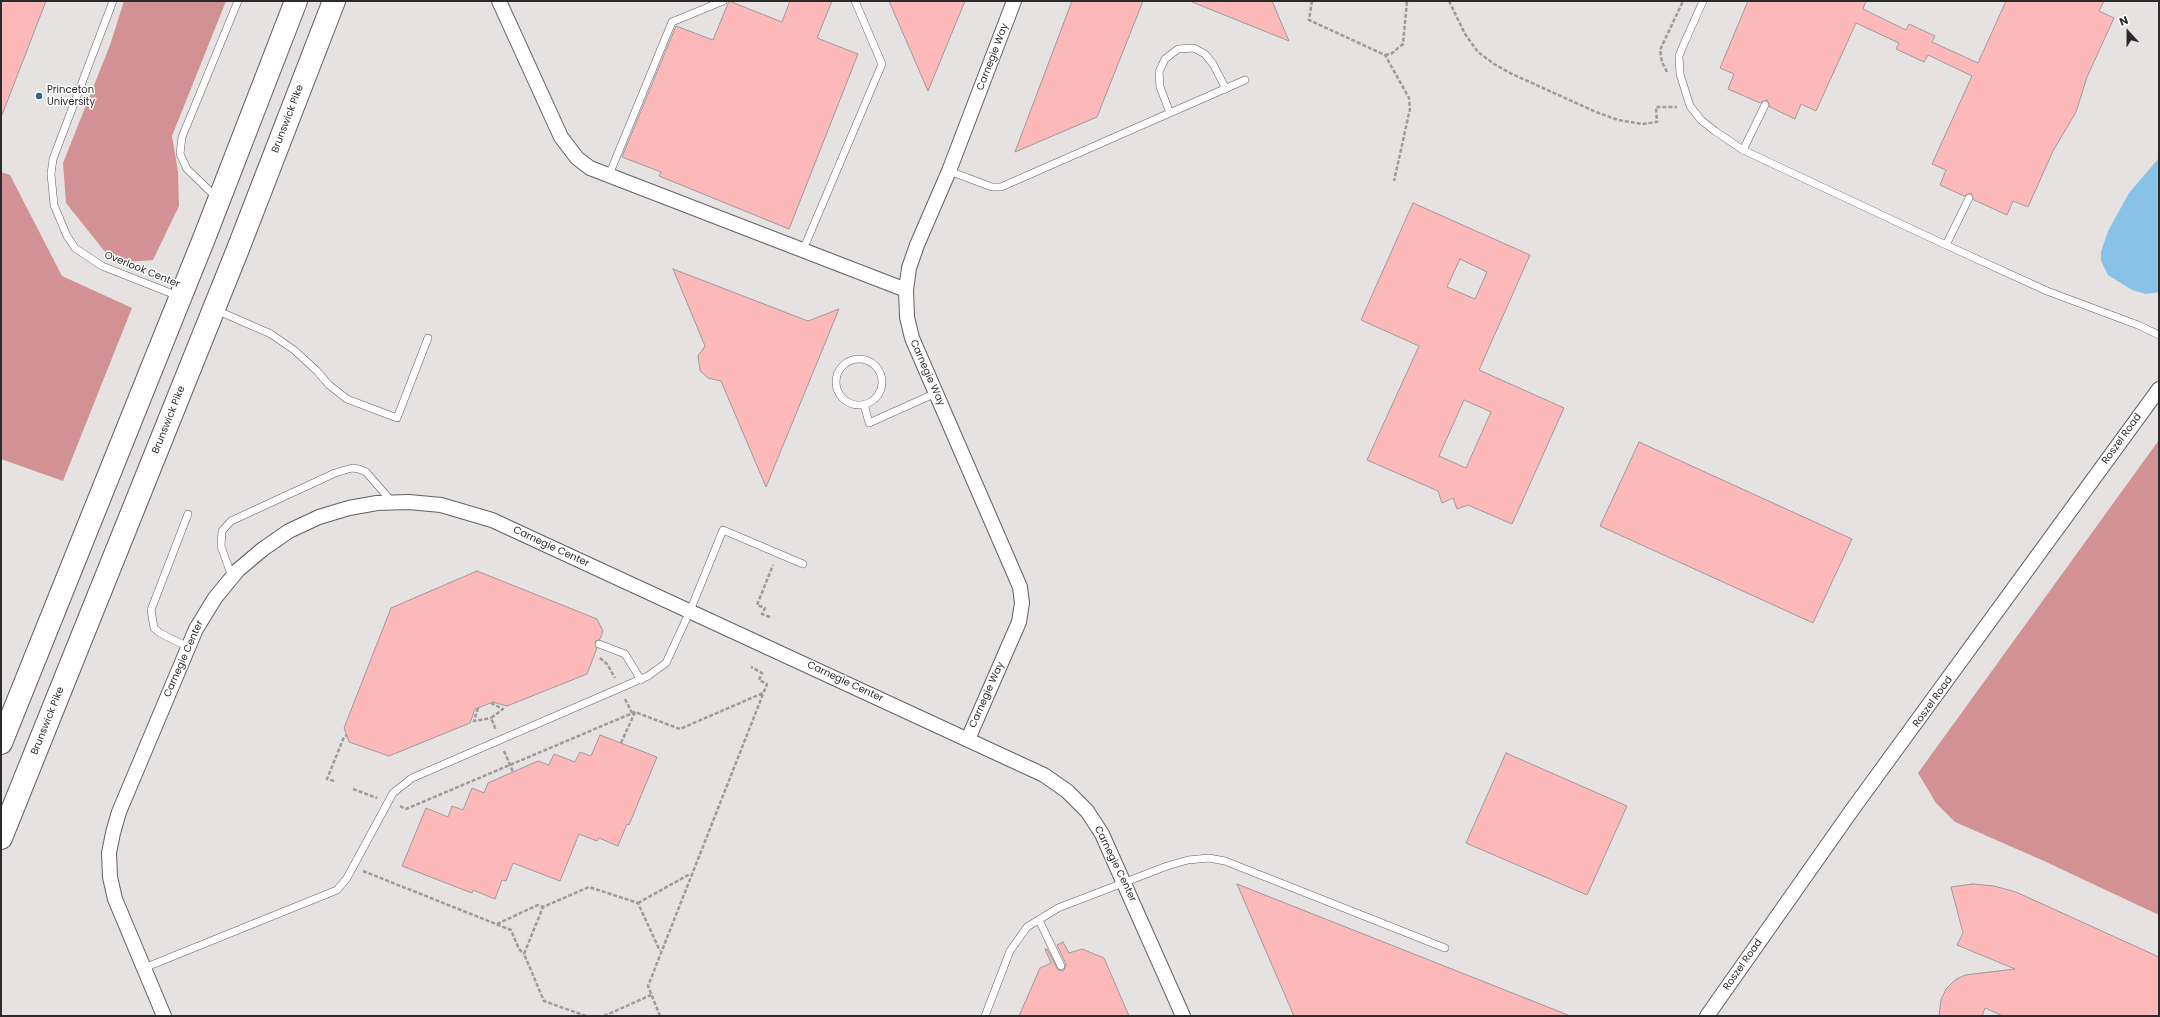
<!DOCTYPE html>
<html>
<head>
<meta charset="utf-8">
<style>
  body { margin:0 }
  #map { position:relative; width:2160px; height:1017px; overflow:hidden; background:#e6e2e2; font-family:Poppins,sans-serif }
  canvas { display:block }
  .frame { position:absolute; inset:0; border:2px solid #2c2b2b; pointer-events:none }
  .north { position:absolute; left:2108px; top:12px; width:40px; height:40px; -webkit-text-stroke:3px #fff; paint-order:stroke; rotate:339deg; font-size:11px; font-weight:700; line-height:16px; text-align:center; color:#2c2b2b }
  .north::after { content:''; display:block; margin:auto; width:14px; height:18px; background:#2c2b2b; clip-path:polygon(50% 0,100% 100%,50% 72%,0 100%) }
</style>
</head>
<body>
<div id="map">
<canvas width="2160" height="1017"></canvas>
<div class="frame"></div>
<div class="north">N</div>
</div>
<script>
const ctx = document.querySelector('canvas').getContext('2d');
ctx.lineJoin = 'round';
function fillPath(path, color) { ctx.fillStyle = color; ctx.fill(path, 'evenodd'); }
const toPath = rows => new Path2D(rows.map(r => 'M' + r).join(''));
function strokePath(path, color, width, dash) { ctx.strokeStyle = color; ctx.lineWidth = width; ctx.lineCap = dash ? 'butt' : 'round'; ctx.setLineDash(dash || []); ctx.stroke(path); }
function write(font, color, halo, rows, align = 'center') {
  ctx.font = font + ' Poppins,sans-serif'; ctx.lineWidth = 3; ctx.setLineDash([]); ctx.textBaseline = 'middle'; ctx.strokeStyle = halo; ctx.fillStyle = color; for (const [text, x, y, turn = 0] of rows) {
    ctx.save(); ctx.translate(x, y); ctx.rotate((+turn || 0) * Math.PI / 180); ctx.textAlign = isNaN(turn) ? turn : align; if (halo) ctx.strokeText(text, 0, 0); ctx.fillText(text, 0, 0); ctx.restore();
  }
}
fillPath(toPath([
  [124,1,226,1,172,136,178,172,179,206,153,260,114,263,66,203,63,163,110,45],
  [1,172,10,175,62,276,132,308,63,481,1,459],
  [2159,440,2159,915,2044,861,1955,822,1936,803,1918,773]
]), '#d29192');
fillPath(toPath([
  [2159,158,2159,292,2146,294,2132,290,2108,275,2101,261,2101,252,2108,231,2129,193]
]), '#88c3e7');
const building = toPath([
  [1,1,46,1,2,115,1,115,1,1],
  [729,1,782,22,790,1,832,1,817,38,858,54,789,229,659,176,661,172,622,157,676,26,713,40,729,1],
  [889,1,965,1,928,91,889,1],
  [1072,1,1143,1,1097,117,1015,152,1072,1],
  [1272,1,1289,41,1192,2,1192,1,1272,1],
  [1748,1,1866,1,1863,9,1906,30,1909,24,1935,36,1932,42,1978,63,2006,1,2104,1,2099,11,2114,18,2087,77,2076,112,2053,151,2028,207,2013,201,2007,215,1974,200,1971,193,1964,196,1940,185,1946,170,1932,164,1972,76,1928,55,1924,62,1896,49,1899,43,1856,23,1816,111,1801,104,1795,119,1770,107,1767,100,1760,103,1728,89,1734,74,1720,68,1748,1],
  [1413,203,1530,255,1479,370,1564,408,1512,524,1468,505,1457,509,1453,498,1442,503,1438,491,1367,460,1419,346,1361,320,1413,203],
  [1460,259,1487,272,1475,299,1447,287,1460,259],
  [1464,400,1491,412,1466,468,1439,456,1464,400],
  [673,269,808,321,839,309,766,487,721,381,708,378,700,371,698,356,705,346,673,269],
  [1639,442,1852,539,1813,623,1600,526,1639,442],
  [477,571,597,619,603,631,600,639,595,642,597,648,587,674,507,706,493,702,475,709,470,723,389,756,349,742,344,728,391,608,477,571],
  [600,735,657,757,629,825,627,824,618,846,599,838,597,841,579,834,560,881,513,863,506,881,502,880,495,899,473,890,472,893,402,866,426,808,448,817,452,806,463,810,472,788,484,793,488,783,538,761,549,765,554,754,575,762,580,752,591,756,600,735],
  [1506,753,1627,806,1587,895,1466,843,1506,753],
  [1237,884,1568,1015,1568,1016,1294,1016,1237,884],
  [1973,884,1994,886,2016,892,2159,957,2159,1016,2003,1016,1985,1008,1982,1016,1939,1016,1941,1000,1946,989,1955,980,1965,975,2015,969,1957,945,1963,933,1951,887,1973,884],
  [1063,942,1069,953,1082,949,1104,958,1129,1016,1019,1016,1040,968,1051,963,1045,949,1047,949,1058,970,1063,971,1065,968,1066,964,1057,945,1063,942]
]);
fillPath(building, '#fdb8ba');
strokePath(building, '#9e9a9a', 1);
const lane = toPath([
  [113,1,53,159,51,174,54,205,67,236,75,248,102,266,178,296],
  [1703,1,1683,46,1679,56,1680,74,1690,106,1701,120,1715,131,1743,150,1946,245,2047,291,2138,325,2159,335],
  [1170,113,1160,87,1159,72,1165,59,1178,49,1194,48,1205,54,1213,64,1226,89],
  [1743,150,1765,105],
  [949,171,992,187,1001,187,1245,80],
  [609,175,672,22,723,1],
  [217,198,187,169,180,154,182,137,238,1],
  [1946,245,1969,198],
  [803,250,882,64,855,1],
  [216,310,271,334,294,350,317,371,329,385,347,399,397,418,428,338],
  '836 382a23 23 0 1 1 46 0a23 23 0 1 1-46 0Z',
  [864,404,869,423,936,393],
  [188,514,151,610,154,628,160,633,188,647],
  [232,577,221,546,222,531,231,521,335,473,352,468,359,469,366,472,393,503],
  [599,644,625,654,641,680],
  [1039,920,1061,966],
  [144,968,337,890,347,878,393,793,412,778,648,676,666,663,690,611,723,530,803,564],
  [985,1016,1010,951,1027,927,1058,908,1167,866,1188,860,1209,858,1225,861,1445,948]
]);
const street = toPath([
  [499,1,561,137,577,158,590,168,906,290],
  [968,739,1019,622,1022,603,1020,587,912,338,907,317,906,290,909,268,917,245,949,171,1014,1],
  [164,1016,115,899,110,877,109,853,113,833,119,812,196,629,215,598,238,570,263,549,289,531,319,517,349,508,377,503,409,502,441,505,492,520,1044,775,1067,791,1087,811,1102,834,1183,1016],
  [1707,1016,1852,810,2159,389]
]);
const highway = toPath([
  [1,743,205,236,296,1],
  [1,838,238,249,334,1]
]);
strokePath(lane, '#646060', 8);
strokePath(street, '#646060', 16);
strokePath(highway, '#646060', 24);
strokePath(toPath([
  [1312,1,1309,20,1385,55,1409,98,1410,109,1394,181],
  [1449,1,1465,34,1478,52,1494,64,1512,74,1596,112,1618,120,1642,124,1657,122,1656,107,1677,107],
  [1385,55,1391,54,1403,44,1407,1],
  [1667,72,1662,62,1660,50,1683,1],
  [770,617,762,614,765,608,757,605,773,565],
  [600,658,607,664,615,678],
  [625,699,632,713],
  [491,703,503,709,491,718,496,730],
  [478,708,474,721,491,718],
  [621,743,635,712,680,729,763,693],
  [504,751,513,772],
  [334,781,327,779,344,737,347,735],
  [353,789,377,798],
  [400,806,406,809,635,712],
  [363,871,511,930,519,949,524,954],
  [638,903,690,874],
  [497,924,538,905,543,907],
  [586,1016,544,1001,524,954,543,907,589,887,638,903,660,951],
  [604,1016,651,995],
  [660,1016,648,986,767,684,759,680,762,673,751,667]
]), '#9d9a9a', 2.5, [4, 2]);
strokePath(lane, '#fff', 7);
strokePath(street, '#fff', 14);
strokePath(highway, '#fff', 22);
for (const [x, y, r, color] of [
  [39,96,4,"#326481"]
]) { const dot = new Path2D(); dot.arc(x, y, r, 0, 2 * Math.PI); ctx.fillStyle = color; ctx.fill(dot); strokePath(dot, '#fff', 1.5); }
write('10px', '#2c2b2b', '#fff', [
  ["Carnegie Way",993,57,-69],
  ["Brunswick Pike",288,119,-69],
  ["Overlook Center",142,270,22],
  ["Carnegie Way",927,373,66],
  ["Brunswick Pike",169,420,-68],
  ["Roszel Road",2122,439,-54],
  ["Carnegie Center",551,547,25],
  ["Carnegie Center",184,659,-66],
  ["Carnegie Center",845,682,25],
  ["Carnegie Way",987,695,-66],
  ["Roszel Road",1933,702,-54],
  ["Brunswick Pike",48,721,-68],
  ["Carnegie Center",1115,864,64],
  ["Roszel Road",1743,965,-55]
]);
write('10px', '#2c2b2b', '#fff', [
  ["Princeton",47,90],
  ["University",47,102]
], 'left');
</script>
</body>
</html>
